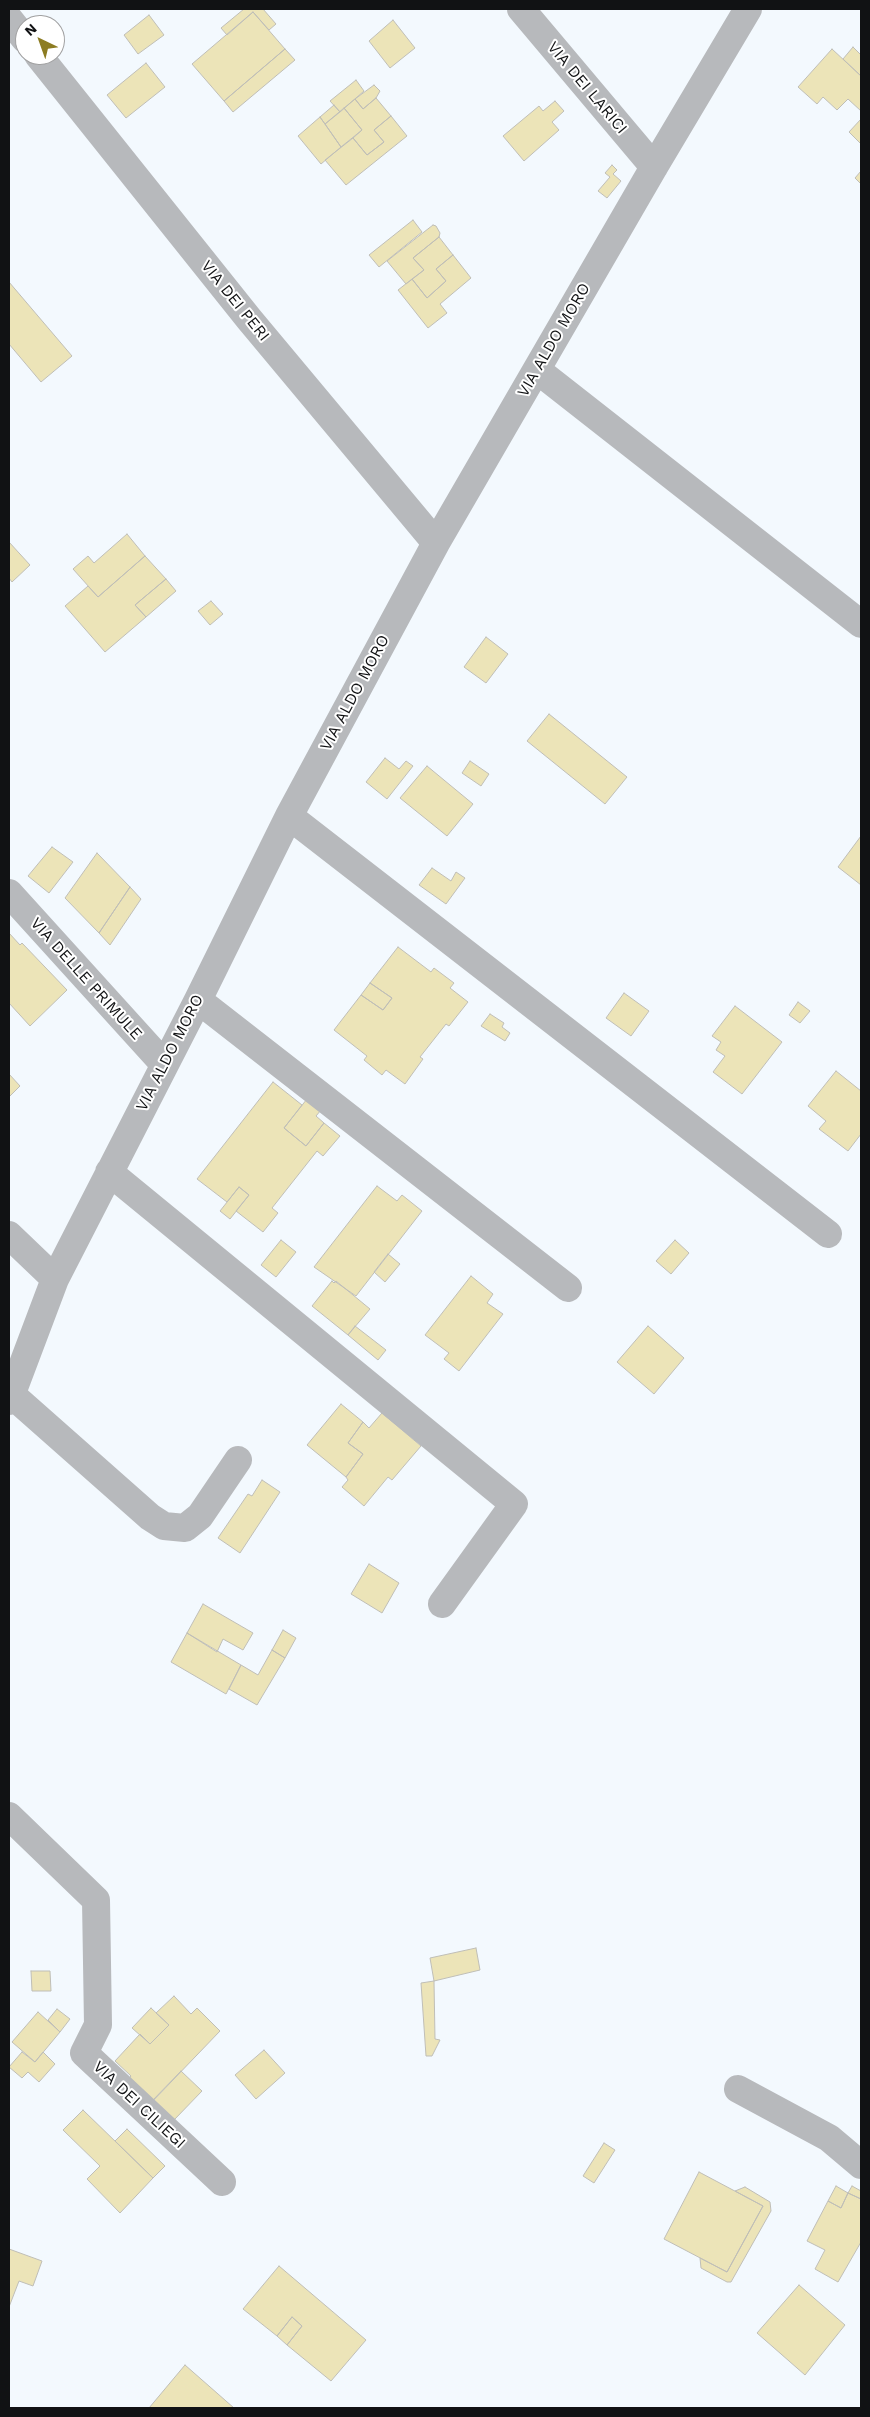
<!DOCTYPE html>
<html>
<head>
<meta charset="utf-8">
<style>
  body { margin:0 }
  #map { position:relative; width:870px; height:2417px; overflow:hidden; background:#f3f9fe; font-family:"Work Sans",sans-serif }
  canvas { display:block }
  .frame { position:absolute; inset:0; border:10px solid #111214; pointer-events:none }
  .north { position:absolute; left:15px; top:15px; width:50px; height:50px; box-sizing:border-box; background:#fff; border:1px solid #a0a0a1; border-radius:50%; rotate:318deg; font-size:14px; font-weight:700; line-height:20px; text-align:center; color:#111214 }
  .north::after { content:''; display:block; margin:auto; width:18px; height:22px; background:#8c7c22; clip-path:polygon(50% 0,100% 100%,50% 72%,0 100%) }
</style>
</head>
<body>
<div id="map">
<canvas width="870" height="2417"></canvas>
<div class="frame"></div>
<div class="north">N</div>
</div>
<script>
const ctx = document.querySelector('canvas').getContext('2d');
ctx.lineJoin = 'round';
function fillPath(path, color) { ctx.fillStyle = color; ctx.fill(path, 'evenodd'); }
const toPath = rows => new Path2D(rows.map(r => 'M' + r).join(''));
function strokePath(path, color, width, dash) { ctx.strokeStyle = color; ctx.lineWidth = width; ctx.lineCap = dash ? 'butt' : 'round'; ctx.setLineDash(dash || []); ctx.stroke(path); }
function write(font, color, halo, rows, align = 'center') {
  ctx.font = font + ' "Work Sans",sans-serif'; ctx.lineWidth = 4; ctx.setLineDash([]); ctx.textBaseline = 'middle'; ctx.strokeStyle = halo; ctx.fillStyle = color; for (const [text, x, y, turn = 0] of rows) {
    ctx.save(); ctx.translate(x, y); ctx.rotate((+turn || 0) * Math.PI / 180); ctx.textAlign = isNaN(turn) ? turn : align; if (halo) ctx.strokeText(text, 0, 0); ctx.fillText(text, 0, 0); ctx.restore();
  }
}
const building = toPath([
  [244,9,263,9,276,24,269,30,253,12,227,35,221,28,244,9],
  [253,12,285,49,224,101,192,64,253,12],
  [149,15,164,35,138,54,124,35,149,15],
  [393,20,415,48,390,68,369,41,393,20],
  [853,47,861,55,861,76,843,59,853,47],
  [285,49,295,60,233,112,224,101,285,49],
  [832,49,861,76,861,111,848,99,837,110,823,97,817,104,798,87,832,49],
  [146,63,165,87,126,118,107,95,146,63],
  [356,80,364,91,340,112,330,101,356,80],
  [374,85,380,91,376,98,363,109,355,99,374,85],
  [376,98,391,116,374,130,384,142,367,155,353,138,362,130,344,108,355,99,363,109,376,98],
  [555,101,564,111,552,122,559,130,524,161,503,136,539,106,543,111,555,101],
  [334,105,340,112,325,124,320,117,334,105],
  [344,108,362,130,341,147,325,124,344,108],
  [391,116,407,136,346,185,325,160,353,138,367,155,384,142,374,130,391,116],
  [320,117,341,147,321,164,298,136,320,117],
  [861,119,861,144,849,132,861,119],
  [612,165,617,170,613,174,621,181,607,198,598,191,610,177,605,173,612,165],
  [861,171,861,184,855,178,861,171],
  [413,220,422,232,379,267,369,255,413,220],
  [433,225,436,226,440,233,439,237,413,258,424,270,406,284,387,261,433,225],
  [439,237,453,255,436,269,446,281,427,298,412,279,424,270,413,258,439,237],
  [453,255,471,278,440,304,447,313,428,328,398,290,412,279,427,298,446,281,436,269,453,255],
  [9,282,72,356,41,382,9,344,9,282],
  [127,534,145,556,98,597,73,569,88,556,94,563,127,534],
  [9,542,30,565,12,582,9,578,9,542],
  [145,556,166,579,135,605,146,617,105,652,65,606,88,586,98,597,145,556],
  [166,579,176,591,146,617,135,605,166,579],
  [211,601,223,614,210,625,198,611,211,601],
  [486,637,508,654,486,683,464,667,486,637],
  [549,714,627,777,605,804,527,741,549,714],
  [385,758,399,769,406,761,413,766,387,799,366,782,385,758],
  [470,761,489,774,481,786,462,773,470,761],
  [427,766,473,804,447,836,400,798,427,766],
  [861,836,861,885,838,867,861,836],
  [52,847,73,862,49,893,28,876,52,847],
  [97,853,130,887,99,933,65,898,97,853],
  [432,868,451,881,456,872,465,878,446,904,419,885,432,868],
  [130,887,141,899,110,945,99,933,130,887],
  [9,933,20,945,22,943,67,990,30,1026,9,1003,9,933],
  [398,947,431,972,434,968,454,983,450,988,468,1002,449,1026,446,1024,420,1057,423,1059,405,1084,386,1070,382,1075,364,1060,367,1056,334,1030,361,995,383,1010,392,998,370,983,398,947],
  [370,983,392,998,383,1010,361,995,370,983],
  [624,993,649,1011,631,1036,606,1018,624,993],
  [798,1002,810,1011,800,1023,789,1015,798,1002],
  [735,1006,782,1042,742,1094,713,1072,725,1056,716,1050,721,1042,712,1036,735,1006],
  [490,1014,504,1023,502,1027,510,1033,505,1041,481,1026,490,1014],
  [836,1071,861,1091,861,1134,848,1151,819,1129,826,1121,808,1106,836,1071],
  [9,1074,20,1086,9,1097,9,1074],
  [273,1082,302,1105,284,1128,306,1146,324,1123,340,1136,323,1156,317,1151,272,1208,278,1213,263,1232,236,1211,249,1195,239,1187,227,1202,197,1179,273,1082],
  [307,1099,321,1110,316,1116,324,1123,306,1146,284,1128,307,1099],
  [377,1186,397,1201,402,1195,422,1211,356,1296,314,1267,377,1186],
  [239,1187,249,1195,230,1219,220,1211,239,1187],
  [281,1240,296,1252,276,1277,261,1265,281,1240],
  [675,1240,689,1253,671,1274,656,1261,675,1240],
  [388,1254,400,1264,385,1282,374,1272,388,1254],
  [471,1276,493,1294,487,1303,503,1314,459,1371,444,1359,449,1353,425,1335,471,1276],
  [332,1281,334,1283,336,1281,370,1309,348,1335,312,1306,332,1281],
  [355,1326,386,1350,378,1360,348,1335,355,1326],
  [648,1326,684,1358,654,1394,617,1362,648,1326],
  [341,1404,363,1422,348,1443,363,1454,346,1477,307,1445,341,1404],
  [382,1413,421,1446,392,1480,388,1477,364,1506,342,1487,348,1480,346,1477,363,1454,348,1443,363,1422,369,1428,382,1413],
  [262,1480,280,1492,240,1553,218,1538,248,1494,252,1496,262,1480],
  [369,1564,399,1583,382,1613,351,1594,369,1564],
  [203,1604,253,1633,243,1650,223,1639,217,1652,187,1633,203,1604],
  [283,1630,296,1638,285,1658,272,1650,283,1630],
  [187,1633,241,1665,226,1694,171,1662,187,1633],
  [272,1650,285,1658,257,1705,229,1689,241,1665,258,1675,272,1650],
  [476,1948,480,1970,434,1981,430,1958,476,1948],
  [31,1971,50,1971,51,1991,32,1991,31,1971],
  [434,1981,435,2039,440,2040,432,2056,426,2056,421,1983,434,1981],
  [174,1996,191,2014,197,2008,220,2031,148,2106,124,2084,131,2076,115,2061,140,2034,150,2044,169,2025,156,2013,174,1996],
  [151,2008,169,2025,150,2044,132,2028,151,2008],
  [57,2009,70,2019,60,2032,48,2020,57,2009],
  [38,2012,60,2032,35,2062,12,2042,38,2012],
  [264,2050,285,2073,256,2099,235,2075,264,2050],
  [22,2052,35,2062,43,2052,55,2064,39,2082,28,2072,22,2078,9,2067,22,2052],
  [181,2071,202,2091,174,2120,153,2100,181,2071],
  [83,2110,153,2178,120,2213,87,2179,100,2166,63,2130,83,2110],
  [127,2129,165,2166,153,2178,115,2141,127,2129],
  [604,2143,615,2150,594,2183,583,2176,604,2143],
  [699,2172,763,2206,727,2272,664,2239,699,2172],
  [836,2186,848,2193,841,2208,828,2201,836,2186],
  [852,2186,861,2191,861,2199,848,2193,852,2186],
  [745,2187,770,2202,771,2211,731,2282,727,2282,701,2268,700,2258,727,2272,763,2206,735,2191,745,2187],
  [848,2193,861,2199,861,2242,838,2282,815,2269,825,2250,807,2241,828,2201,841,2208,848,2193],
  [9,2249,42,2261,33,2286,19,2281,9,2307,9,2249],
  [279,2266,366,2340,331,2381,287,2345,302,2326,292,2317,277,2336,243,2309,279,2266],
  [799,2285,845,2325,805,2375,757,2333,799,2285],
  [292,2317,302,2326,287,2345,277,2336,292,2317],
  [185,2365,234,2408,149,2408,185,2365]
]);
fillPath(building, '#ece4b8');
strokePath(building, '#bfbeb7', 1);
strokePath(toPath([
  [521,9,654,167],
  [9,19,25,39],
  [38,55,249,319,436,543],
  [537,370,861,624],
  [289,816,828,1234],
  [9,893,164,1064],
  [198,1000,568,1288],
  [109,1172,514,1504,442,1604],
  [9,1235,55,1279],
  [12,1395,150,1517,164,1526,185,1528,200,1516,238,1460],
  [9,1401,55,1279,198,1000,289,816,436,543,654,167,748,9],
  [9,1816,96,1900,98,2025,84,2053,222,2182],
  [738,2089,829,2138,861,2165]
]), '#b7b9bc', 28);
write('16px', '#111214', '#fff', [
  ["VIA DEI LARICI",587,88,50],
  ["VIA DEI PERI",235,301,51],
  ["VIA ALDO MORO",554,340,-60],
  ["VIA ALDO MORO",355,693,-62],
  ["VIA DELLE PRIMULE",86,979,48],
  ["VIA ALDO MORO",170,1053,-63],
  ["VIA DEI CILIEGI",139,2105,43]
]);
</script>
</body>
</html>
